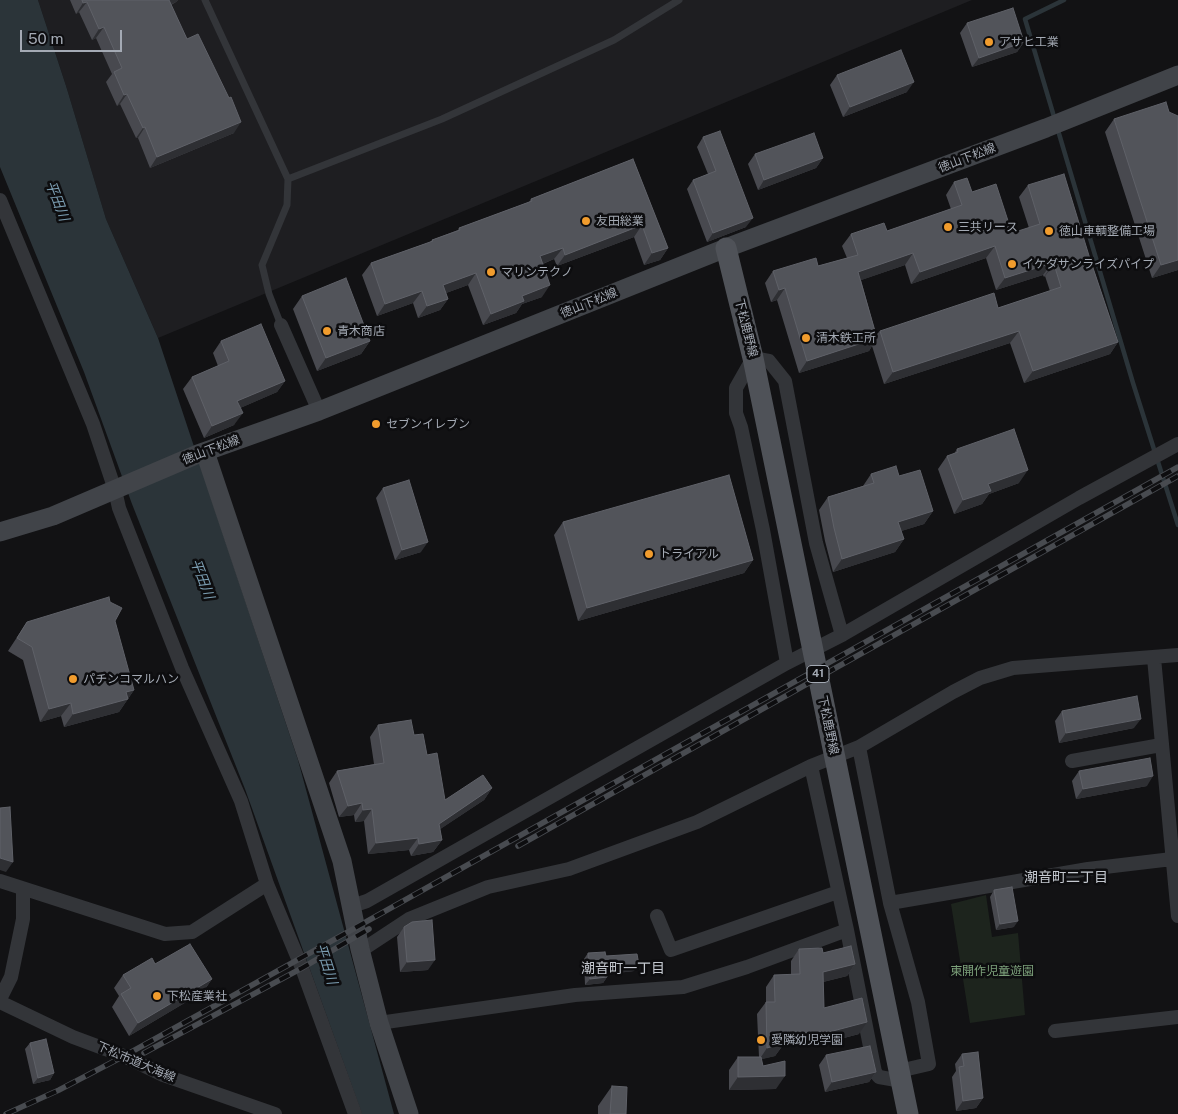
<!DOCTYPE html>
<html>
<head>
<meta charset="utf-8">
<style>
  body { margin:0 }
  #map { position:relative; width:1178px; height:1114px; overflow:hidden; background:#121214; font-family:"Public Sans",sans-serif }
  canvas { display:block }
  .scale { position:absolute; left:20px; top:30px; width:102px; height:22px; box-sizing:border-box; border:2px solid #a4aab4; border-top:0; padding-left:6px; font-size:15px; line-height:18px; white-space:nowrap; color:#a4aab4; -webkit-text-stroke:4px #0d0d0f; paint-order:stroke }
</style>
</head>
<body>
<div id="map">
<canvas width="1178" height="1114"></canvas>
<div class="scale">50 m</div>
</div>
<script>
const ctx = document.querySelector('canvas').getContext('2d');
ctx.lineJoin = 'round';
function fillPath(path, color) { ctx.fillStyle = color; ctx.fill(path, 'evenodd'); }
const toPath = rows => new Path2D(rows.map(r => 'M' + r).join(''));
function strokePath(path, color, width, dash) { ctx.strokeStyle = color; ctx.lineWidth = width; ctx.lineCap = dash ? 'butt' : 'round'; ctx.setLineDash(dash || []); ctx.stroke(path); }
function write(font, color, halo, rows, align = 'center') {
  ctx.font = font + ' "Public Sans","Noto Sans JP",sans-serif'; ctx.lineWidth = 5; ctx.setLineDash([]); ctx.textBaseline = 'middle'; ctx.strokeStyle = halo; ctx.fillStyle = color; for (const [text, x, y, turn = 0] of rows) {
    ctx.save(); ctx.translate(x, y); ctx.rotate((+turn || 0) * Math.PI / 180); ctx.textAlign = isNaN(turn) ? turn : align; if (halo) ctx.strokeText(text, 0, 0); ctx.fillText(text, 0, 0); ctx.restore();
  }
}
fillPath(toPath([
  [38,0,972,0,158,338,106,219,67,89]
]), '#1e1e21');
fillPath(toPath([
  [986,895,992,937,1018,933,1025,1015,970,1023,951,904]
]), '#1d241d');
fillPath(toPath([
  [0,0,38,0,67,89,106,219,158,338,298,760,394,1114,362,1114,245,789,132,504,84,372,0,167]
]), '#2b3439');
strokePath(toPath([
  [1055,120,1025,19,1064,0],
  [1057,127,1133,383,1178,525]
]), '#2b3439', 4.5);
strokePath(toPath([
  [205,0,288,179,287,205,262,265,269,294,281,325],
  [288,179,442,119,614,40,679,0]
]), '#333539', 7);
strokePath(toPath([
  [0,200,93,424,115,490,119,508,182,668,241,801,267,884,302,968,355,1114],
  [281,325,319,411],
  [1154,658,1178,916],
  [787,663,763,530,741,427,736,413,736,388,753,358,769,361,785,381,816,543,842,635],
  [859,747,890,903,918,1002,929,1064,899,1071],
  [1072,761,1161,745],
  [811,766,847,930,875,1072,879,1077,902,1081],
  [0,881,165,934,192,932,267,884],
  [890,903,1088,869,1172,859],
  [352,906,367,901,787,663,842,635,1079,498,1178,444],
  [657,916,671,950,838,892],
  [360,949,368,946,409,919,488,887,569,869,697,822,811,766,859,747,953,692,980,678,1013,668,1178,655],
  [0,999,11,977,23,919,23,889],
  [0,1002,73,1037,124,1056,163,1075,275,1114],
  [379,1023,575,995,683,987,747,967,847,930],
  [1055,1031,1178,1017]
]), '#333539', 14);
strokePath(toPath([
  [205,452,342,861,360,949,379,1023,409,1114],
  [0,532,53,516,198,454,319,411,726,248,1046,128,1178,75]
]), '#414449', 19);
strokePath(toPath([
  [726,248,753,358,908,1114]
]), '#4f5258', 21);
const rail = toPath([
  [518,846,1178,476],
  [144,1053,302,968,369,929],
  [6,1114,59,1090,124,1056,355,928,1178,467]
]);
strokePath(rail, '#484b50', 5.5);
strokePath(rail, '#0d0d0f', 4, [11]);
fillPath(toPath([
  [70,0,178,0,176,2,171,5,187,39,234,133,150,168,138,138,136,138,120,104,117,106,106,82,112,74,96,38,92,40,79,12,76,14],
  [967,23,1024,42,1017,52,972,67,960,33],
  [837,75,907,92,843,117,830,85],
  [1114,119,1178,270,1152,278,1105,132],
  [703,137,746,227,707,242,687,189,693,180,708,174,697,147],
  [755,154,823,158,816,168,758,190,748,164],
  [633,159,668,248,660,260,644,265,634,237,557,266,554,259,543,264,542,297,522,304,516,313,483,325,468,285,446,293,448,299,440,310,418,318,413,303,377,316,362,275,371,263,430,242,432,240,458,230,459,228,529,202,531,199],
  [954,182,972,192,1012,233,1029,228,1019,197,1028,185,1090,259,1118,342,1110,354,1024,383,1010,343,884,384,872,346,869,351,799,373,777,300,771,302,765,283,773,271,818,266,847,258,842,246,851,234,887,231,951,209,946,195],
  [986,258,996,290,1043,275,1044,277,1045,276,1050,291,998,308,880,331,876,335,861,280,905,265,911,284],
  [302,296,370,341,361,354,317,371,293,309],
  [221,341,285,381,277,392,240,408,234,425,204,438,183,389,192,377,218,366,213,353],
  [957,449,1019,483,989,494,982,504,954,514,938,469,947,456,954,454],
  [871,474,899,476,933,511,924,524,901,531,904,539,895,552,833,572,825,541,819,510,828,497,863,486],
  [383,488,421,552,395,560,376,498],
  [563,522,753,560,744,573,578,621,554,535],
  [27,622,134,690,119,712,64,727,61,716,40,722,23,660,8,651],
  [1062,711,1134,728,1059,743,1055,721],
  [378,725,414,735,427,755,445,800,492,788,484,800,440,829,442,840,433,852,411,856,409,850,368,854,364,821,355,822,354,815,339,817,329,783,337,771,374,764,370,737],
  [1079,771,1147,786,1076,799,1072,781],
  [994,890,1014,927,996,930,990,897],
  [404,927,428,970,400,972,397,937],
  [799,949,823,953,855,964,847,976,823,982,824,1008,859,1034,821,1044,783,1045,775,1056,761,1059,763,1066,776,1089,729,1090,729,1070,738,1057,759,1057,757,1014,766,1002,766,987,774,975,791,975,791,961],
  [588,953,606,956,634,971,607,974,607,977,603,983,585,985,584,959],
  [155,964,212,979,203,992,129,1036,112,1007,119,996,114,988,123,975],
  [30,1043,54,1073,50,1080,33,1084,25,1049],
  [962,1054,983,1098,976,1108,956,1111,952,1077,956,1071,955,1064],
  [826,1055,876,1072,869,1082,825,1092,819,1065],
  [612,1086,626,1114,598,1114,598,1106]
]), '#48494f');
fillPath(toPath([
  [167,0,178,0,176,2,161,9],
  [87,2,79,12,76,14,83,3],
  [104,27,96,38,92,40,99,29],
  [1024,42,1017,52,972,67,979,58],
  [914,82,907,92,843,117,850,107],
  [127,94,120,104,117,106,124,95],
  [241,122,234,133,150,168,157,157],
  [145,127,138,138,136,138,143,128],
  [823,158,816,168,758,190,764,180],
  [753,218,746,227,707,242,713,233],
  [642,225,634,237,557,266,565,255],
  [995,246,986,258,911,284,920,272],
  [563,248,554,259,532,268,540,256],
  [668,248,660,260,644,265,652,253],
  [913,253,905,265,850,284,858,272],
  [1178,260,1178,270,1152,278,1161,265],
  [1052,263,1043,275,996,290,1005,278],
  [1054,264,1045,276,1044,277,1052,265],
  [476,273,468,285,435,297,443,285],
  [550,285,542,297,522,304,516,313,483,325,491,314,522,296],
  [785,288,777,300,771,302,779,290],
  [422,291,413,303,377,316,385,304],
  [448,299,440,310,418,318,427,306],
  [1019,331,1010,343,884,384,893,372],
  [877,338,869,351,799,373,807,361],
  [370,341,361,354,317,371,326,358],
  [1118,342,1110,354,1024,383,1033,371],
  [285,381,277,392,229,413,237,401],
  [243,413,234,425,204,438,212,426],
  [1028,470,1019,483,989,494,982,504,954,514,963,500,988,484],
  [933,511,924,524,889,535,898,522],
  [904,539,895,552,833,572,842,559],
  [428,542,421,552,395,560,402,550],
  [753,560,744,573,578,621,587,608],
  [134,690,119,712,64,727,73,714,126,692],
  [71,703,61,716,40,722,49,709],
  [1141,719,1134,728,1059,743,1066,733],
  [1153,776,1147,786,1076,799,1083,789],
  [492,788,484,800,430,836,439,824],
  [362,803,354,815,339,817,348,806],
  [372,809,364,821,355,822,363,810],
  [418,838,409,850,368,854,376,843],
  [442,840,433,852,411,856,419,844],
  [0,858,13,862,6,872,0,870],
  [1018,921,1014,927,996,930,1000,924],
  [435,960,428,970,400,972,407,962],
  [855,964,847,976,815,984,823,972],
  [639,965,634,971,602,975,606,969],
  [607,977,603,983,585,985,590,979],
  [212,979,203,992,129,1036,138,1023],
  [867,1022,859,1034,821,1044,783,1045,775,1056,759,1060,767,1048,783,1033],
  [876,1072,869,1082,825,1092,832,1082],
  [54,1073,50,1080,33,1084,38,1078],
  [785,1076,776,1089,729,1090,738,1077],
  [983,1098,976,1108,956,1111,963,1101]
]), '#2e2f33');
const building = toPath([
  [82,0,169,0,187,39,198,34,229,98,231,97,241,122,157,157,145,127,143,128,127,94,124,95,114,72,122,68,104,27,99,29,87,2,83,3,82,0],
  [1013,8,1024,42,979,58,967,23,1013,8],
  [901,50,914,82,850,107,837,75,901,50],
  [1166,102,1169,112,1178,116,1178,260,1161,265,1114,119,1166,102],
  [720,131,753,218,713,233,693,180,716,171,703,137,720,131],
  [814,133,823,158,764,180,755,154,814,133],
  [633,159,668,248,652,253,642,225,565,255,563,248,540,256,550,285,522,296,524,301,491,314,476,273,443,285,448,299,427,306,422,291,385,304,371,263,433,241,432,240,460,230,459,228,532,201,531,199,633,159],
  [1064,174,1090,259,1118,342,1033,371,1019,331,893,372,880,331,994,293,998,308,1061,287,1054,264,1052,265,1052,263,1005,278,995,246,920,272,913,253,858,272,877,338,807,361,785,288,779,290,773,271,816,258,818,266,858,255,851,234,884,223,887,231,962,205,954,182,967,178,972,192,996,184,1012,233,1040,224,1028,185,1064,174],
  [346,278,370,341,326,358,302,296,346,278],
  [261,324,285,381,237,401,243,413,212,426,192,377,229,361,221,341,261,324],
  [1014,429,1028,470,988,484,991,491,963,500,947,456,958,452,957,449,1014,429],
  [896,466,899,476,920,470,933,511,898,522,904,539,842,559,834,528,828,497,874,483,871,474,896,466],
  [729,475,753,560,587,608,563,522,729,475],
  [409,480,428,542,402,550,383,488,409,480],
  [109,597,110,602,122,608,115,621,134,690,126,692,128,699,73,714,71,703,49,709,32,647,17,638,27,622,109,597],
  [1137,696,1141,719,1066,733,1062,711,1137,696],
  [411,720,414,735,423,734,427,755,437,753,445,800,483,775,492,788,439,824,442,840,419,844,418,838,376,843,372,809,363,810,362,803,348,806,337,771,384,763,378,725,411,720],
  [1150,758,1153,776,1083,789,1079,771,1150,758],
  [10,807,13,862,0,858,0,808,10,807],
  [1012,887,1018,921,1000,924,994,890,1012,887],
  [432,920,435,960,407,962,404,927,412,922,432,920],
  [190,944,212,979,138,1023,121,994,131,988,123,975,152,958,155,964,190,944],
  [851,946,855,964,823,972,824,1008,862,998,867,1022,829,1032,783,1033,784,1043,767,1048,766,1002,775,1002,774,975,800,974,799,949,822,948,823,953,851,946],
  [605,952,606,956,637,954,639,965,606,969,607,977,590,979,588,953,605,952],
  [46,1039,54,1073,38,1078,30,1043,46,1039],
  [870,1046,876,1072,832,1082,826,1055,870,1046],
  [978,1052,983,1098,963,1101,959,1067,964,1066,962,1054,978,1052],
  [738,1057,761,1057,763,1066,785,1061,785,1076,738,1077,738,1057],
  [612,1086,627,1087,626,1114,610,1114,612,1086]
]);
fillPath(building, '#52545a');
strokePath(building, '#5f6168', 1);
for (const [x, y, r, color] of [
  [989,42,5,"#f19c2d"],
  [586,221,5,"#f19c2d"],
  [948,227,5,"#f19c2d"],
  [1049,231,5,"#f19c2d"],
  [1012,264,5,"#f19c2d"],
  [491,272,5,"#f19c2d"],
  [327,331,5,"#f19c2d"],
  [806,338,5,"#f19c2d"],
  [376,424,5,"#f19c2d"],
  [649,554,5,"#f19c2d"],
  [73,679,5,"#f19c2d"],
  [157,996,5,"#f19c2d"],
  [761,1040,5,"#f19c2d"]
]) { const dot = new Path2D(); dot.arc(x, y, r, 0, 2 * Math.PI); ctx.fillStyle = color; ctx.fill(dot); strokePath(dot, '#0d0d0f', 2); }
for (const [x, y, w] of [
  [818,674,22]
]) { const box = new Path2D(); box.roundRect(x - w / 2, y - 8.5, w, 17, 4); ctx.fillStyle = '#0d0d0f'; ctx.fill(box); strokePath(box, '#a4aab4', 1); }
write('bold 11px', '#a4aab4', null, [
  ["41",818,674]
]);
write('12px', '#a4aab4', '#0d0d0f', [
  ["アサヒ工業",999,42],
  ["友田総業",596,221],
  ["三共リース",958,227],
  ["徳山車輌整備工場",1059,231],
  ["イケダサンライズパイプ",1022,264],
  ["マリンテクノ",501,272],
  ["青木商店",337,331],
  ["清木鉄工所",816,338],
  ["セブンイレブン",386,424],
  ["トライアル",659,554],
  ["パチンコマルハン",83,679],
  ["下松産業社",167,996],
  ["愛隣幼児学園",771,1040]
], 'left');
write('12px', '#a4aab4', '#0d0d0f', [
  ["徳山下松線",967,158,-21],
  ["徳山下松線",589,303,-22],
  ["下松鹿野線",746,328,76],
  ["徳山下松線",211,450,-21],
  ["下松鹿野線",828,725,78],
  ["下松市道大海線",136,1062,23]
]);
write('12px', '#7ca07a', '#0d0d0f', [
  ["東開作児童遊園",992,971]
]);
write('italic 14px', '#7a9cb0', '#0d0d0f', [
  ["平田川",57,201,69],
  ["平田川",202,579,69],
  ["平田川",326,964,72]
]);
write('14px', '#c5c9d0', '#0d0d0f', [
  ["潮音町二丁目",1066,878],
  ["潮音町一丁目",623,969]
]);
</script>
</body>
</html>
